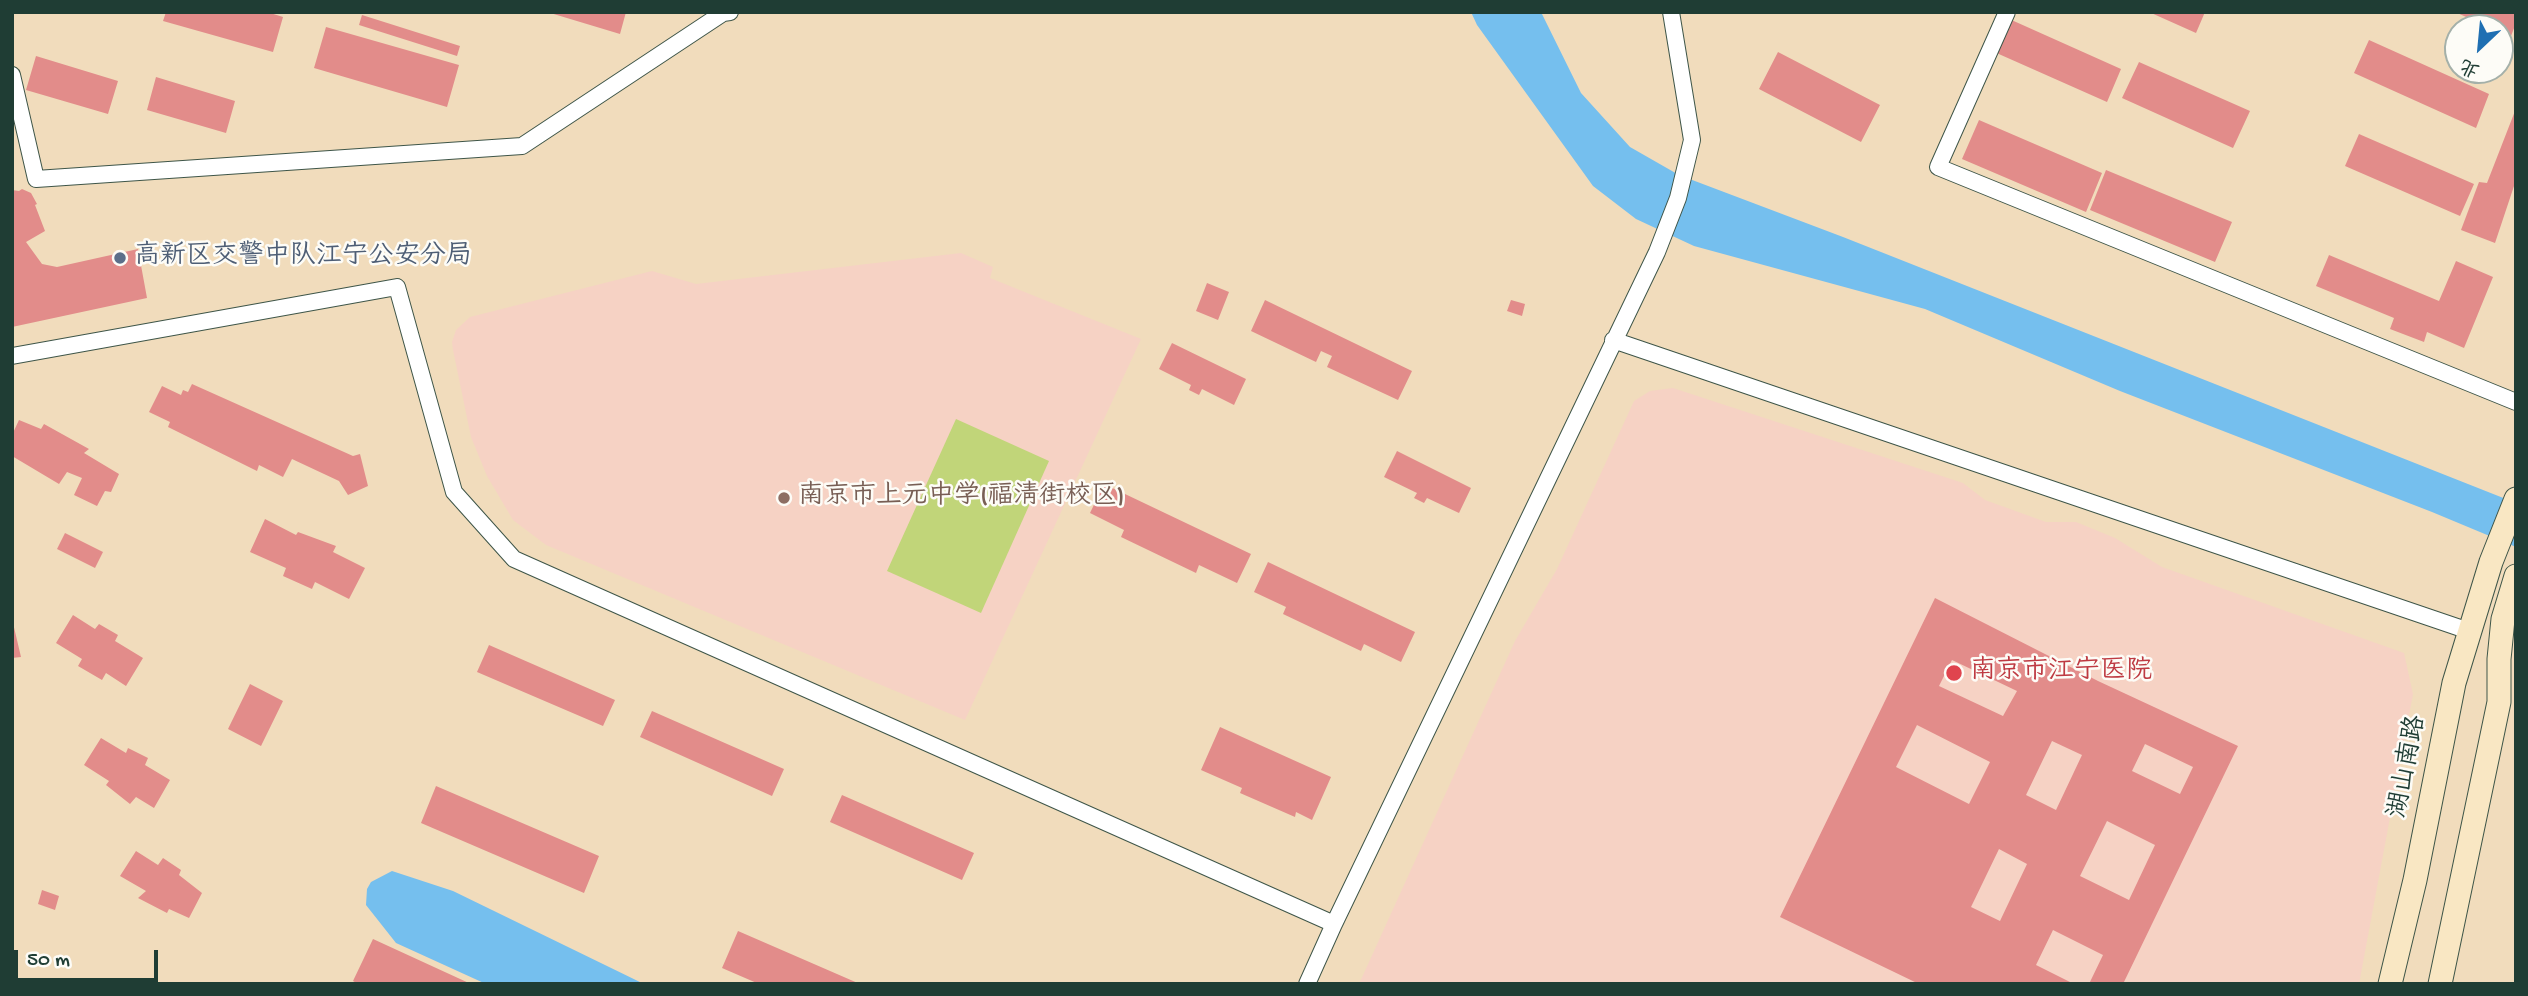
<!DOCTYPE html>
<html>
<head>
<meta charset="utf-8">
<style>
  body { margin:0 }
  #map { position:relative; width:2528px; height:996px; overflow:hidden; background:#f1dcbc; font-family:"Gochi Hand","LXGW WenKai TC",sans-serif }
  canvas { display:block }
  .frame { position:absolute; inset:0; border:14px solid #1f3d34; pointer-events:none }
  .north { position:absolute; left:2444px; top:14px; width:70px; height:70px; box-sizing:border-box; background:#fdfcf7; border:2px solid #a4b0a9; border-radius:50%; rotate:206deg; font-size:19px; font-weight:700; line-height:28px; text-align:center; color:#1f3d34 }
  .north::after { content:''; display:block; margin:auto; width:24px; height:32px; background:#1f6fb2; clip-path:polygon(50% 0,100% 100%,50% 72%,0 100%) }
  .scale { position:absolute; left:14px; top:950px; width:144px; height:32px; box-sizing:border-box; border:4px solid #1f3d34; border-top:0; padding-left:9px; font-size:21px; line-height:24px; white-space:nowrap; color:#1f3d34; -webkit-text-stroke:5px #fdfcf7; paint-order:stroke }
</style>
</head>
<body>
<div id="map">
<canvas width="2528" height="996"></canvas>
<div class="frame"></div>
<div class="north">北</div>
<div class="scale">50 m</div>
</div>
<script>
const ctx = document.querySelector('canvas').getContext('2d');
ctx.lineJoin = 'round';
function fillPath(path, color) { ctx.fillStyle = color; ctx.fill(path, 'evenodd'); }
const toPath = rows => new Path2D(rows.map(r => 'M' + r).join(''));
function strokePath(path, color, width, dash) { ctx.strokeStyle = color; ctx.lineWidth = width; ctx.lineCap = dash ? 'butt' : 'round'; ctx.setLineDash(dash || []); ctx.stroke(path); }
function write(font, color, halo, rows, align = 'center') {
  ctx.font = font + ' "Gochi Hand","LXGW WenKai TC",sans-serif'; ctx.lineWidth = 5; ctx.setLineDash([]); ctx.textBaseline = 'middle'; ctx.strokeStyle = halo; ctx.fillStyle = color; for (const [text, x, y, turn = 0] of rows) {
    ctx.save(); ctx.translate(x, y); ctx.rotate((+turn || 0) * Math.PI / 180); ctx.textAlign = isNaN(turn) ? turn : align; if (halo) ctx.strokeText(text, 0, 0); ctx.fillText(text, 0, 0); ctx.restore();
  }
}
fillPath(toPath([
  [961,253,993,267,990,278,1141,339,965,720,546,545,513,520,487,476,471,437,453,350,452,342,456,330,470,317,652,271,696,284],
  [1673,388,1963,483,1985,500,2046,522,2076,522,2115,538,2162,567,2404,653,2413,694,2359,984,1359,984,1515,641,1557,569,1634,401,1650,391]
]), '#f6d2c4');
fillPath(toPath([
  [956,419,1049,461,981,613,887,571]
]), '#c1d579');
fillPath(toPath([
  [1471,12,1541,12,1581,93,1630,147,1679,175,1843,237,2516,503,2516,547,2432,512,2120,391,1925,309,1694,246,1636,219,1593,186,1477,25],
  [392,871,453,891,644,984,486,984,396,943,366,905,367,889,371,882]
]), '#75bfee');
fillPath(toPath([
  [166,12,267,12,283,17,273,52,163,21],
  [547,12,626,12,620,34],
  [2149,12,2205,12,2196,33],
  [2455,12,2516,12,2516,23,2511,36,2500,32,2500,28,2491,28],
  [362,15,460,46,457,56,359,25],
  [2007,18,2121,69,2107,102,1992,51],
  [326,27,459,65,447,107,314,68],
  [2369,40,2489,94,2476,128,2354,73],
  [1778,52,1880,105,1861,142,1759,89],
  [36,56,118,81,108,114,26,90],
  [2139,62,2250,111,2233,148,2122,98],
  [156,77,235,101,226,133,147,110],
  [2515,111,2516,180,2495,243,2461,230,2479,182,2487,183],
  [1979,120,2102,173,2086,212,1962,159],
  [2359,134,2474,184,2460,216,2345,166],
  [2106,170,2232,222,2215,262,2090,210],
  [22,189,31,193,37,204,35,205,45,231,26,242,42,264,57,267,138,249,147,298,12,327,12,190,19,191],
  [2329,255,2439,301,2456,261,2493,277,2464,348,2427,332,2424,342,2390,329,2394,318,2316,286],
  [1207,283,1229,292,1218,320,1196,311],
  [1265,300,1412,371,1398,400,1327,367,1332,356,1321,351,1316,362,1251,331],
  [1511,300,1525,304,1522,316,1507,311],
  [1172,343,1246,379,1234,405,1202,389,1199,395,1189,390,1191,385,1159,369],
  [192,384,353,456,360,454,368,486,348,495,339,481,292,459,283,477,259,465,257,471,168,427,170,422,149,412,162,386,181,395,183,390,188,392],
  [19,420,41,429,44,424,89,449,84,453,119,474,111,492,105,491,97,506,74,495,82,478,67,472,59,484,12,456,12,435],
  [1397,451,1471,488,1459,513,1427,498,1424,503,1414,498,1417,493,1384,477],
  [1104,484,1251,554,1237,583,1199,565,1196,573,1121,537,1124,530,1090,513],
  [265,519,296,535,298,532,336,546,333,552,365,568,349,599,315,582,312,589,283,576,286,568,250,552],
  [65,533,103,552,95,568,57,549],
  [1268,562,1415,632,1401,662,1364,644,1361,651,1283,614,1286,607,1254,592],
  [1935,598,2098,681,2238,746,2123,984,2089,984,2103,955,2053,930,2036,965,2074,984,1919,984,1780,917],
  [1952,660,2017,691,2003,716,1939,686],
  [1917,725,1990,762,1969,804,1896,767],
  [2052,741,2082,755,2056,810,2026,795],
  [2145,744,2193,767,2180,794,2132,771],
  [2107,821,2155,845,2129,900,2080,876],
  [1999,849,2027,864,2000,921,1971,907],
  [73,615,95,629,99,624,118,635,115,641,143,658,126,686,106,673,102,680,78,666,82,659,56,643],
  [13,623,21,657,12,658,12,624],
  [489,645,615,700,603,726,477,672],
  [250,684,283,701,261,746,228,729],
  [652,711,784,769,772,796,640,737],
  [1220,727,1331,777,1312,820,1296,812,1295,817,1240,793,1242,788,1201,770],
  [101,738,126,753,128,748,148,758,145,765,170,780,154,808,136,797,130,804,106,785,109,781,84,765],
  [436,786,599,856,584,893,421,823],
  [842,795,974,853,962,880,830,822],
  [136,851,158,865,163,858,181,870,179,875,202,893,189,918,169,909,167,913,138,898,146,891,120,876],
  [42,890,59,896,55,910,38,904],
  [738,931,860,984,759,984,722,968],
  [373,939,471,984,358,984,353,981]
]), '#e28c8a');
const minor = toPath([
  [2007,12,1938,167,2516,402],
  [12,75,36,179,522,146,723,13,730,12],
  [1613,340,2469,631],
  [12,356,397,287,454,492,514,559,1334,924],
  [1307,984,1334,924,1657,252,1678,198,1692,140,1671,12]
]);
const secondary = toPath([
  [2390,984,2415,880,2454,683,2491,562,2516,499],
  [2440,984,2499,702,2499,659,2503,619,2516,576]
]);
strokePath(minor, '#3e5548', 18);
strokePath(secondary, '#3e5548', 25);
strokePath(minor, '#fff', 16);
strokePath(secondary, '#f9e7c3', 23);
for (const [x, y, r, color] of [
  [120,258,7,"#5c6f8a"],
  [784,498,7,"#8d6e63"],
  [1954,673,9,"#e0444e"]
]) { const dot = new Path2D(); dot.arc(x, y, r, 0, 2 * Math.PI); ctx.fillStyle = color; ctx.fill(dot); strokePath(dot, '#fdfcf7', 2.5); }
write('26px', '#4e5e75', '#fdfcf7', [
  ["高新区交警中队江宁公安分局",134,258]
], 'left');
write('26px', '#785e54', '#fdfcf7', [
  ["南京市上元中学(福清街校区)",798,498]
], 'left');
write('26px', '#be3a42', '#fdfcf7', [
  ["南京市江宁医院",1970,673]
], 'left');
write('26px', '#1f3d34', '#fdfcf7', [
  ["湖山南路",2409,767,-79]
]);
</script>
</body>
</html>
